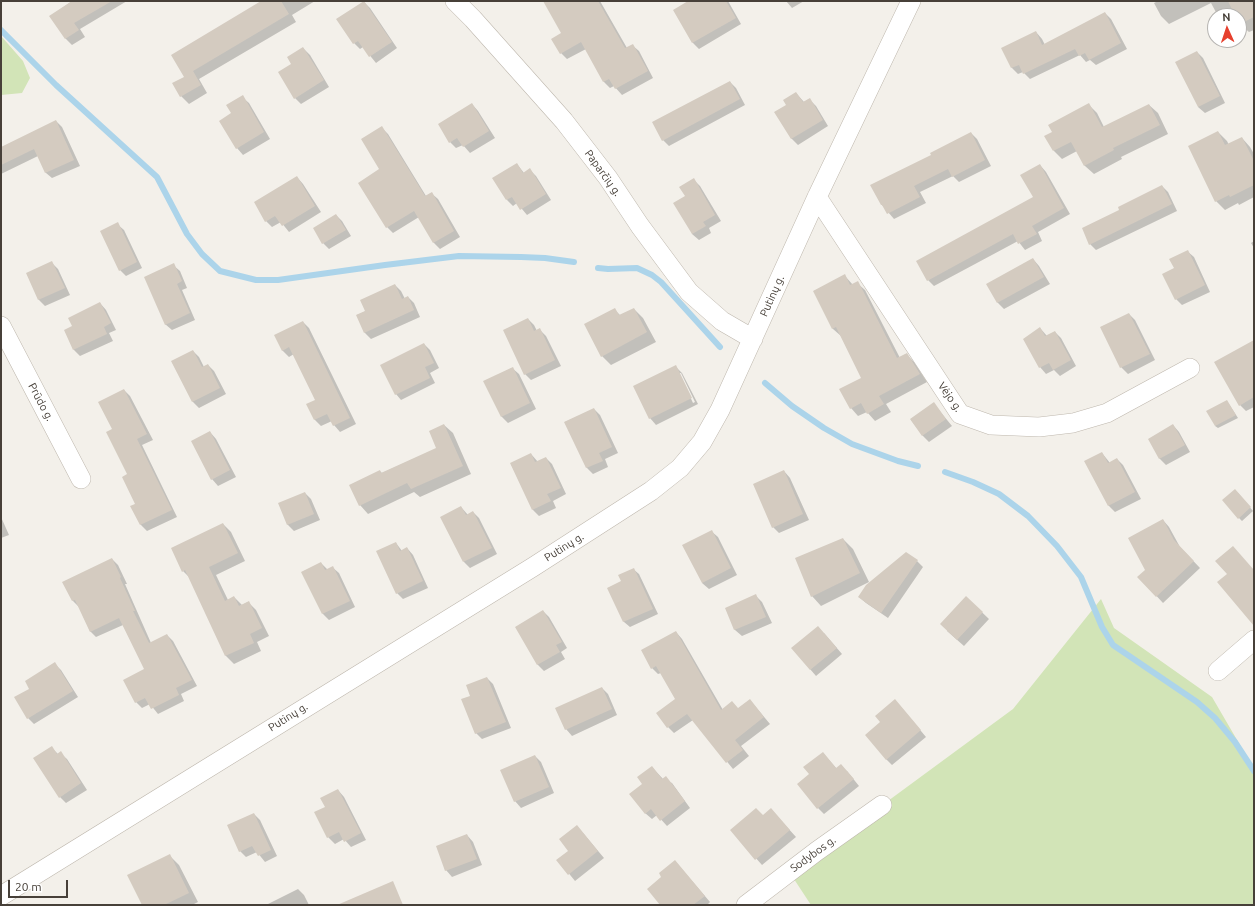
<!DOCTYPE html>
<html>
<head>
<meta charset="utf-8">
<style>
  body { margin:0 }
  #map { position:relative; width:1255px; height:906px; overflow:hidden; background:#f3f0ea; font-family:Ubuntu,sans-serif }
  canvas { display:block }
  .frame { position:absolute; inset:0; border:2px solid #474039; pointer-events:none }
  .north { position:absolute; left:1207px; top:8px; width:40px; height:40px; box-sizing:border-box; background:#fff; border:1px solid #b5b3b0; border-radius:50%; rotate:357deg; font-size:11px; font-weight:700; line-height:16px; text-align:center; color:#474039 }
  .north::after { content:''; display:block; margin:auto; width:14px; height:18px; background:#e6402e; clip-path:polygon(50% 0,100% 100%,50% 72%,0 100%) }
  .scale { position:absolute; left:8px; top:880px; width:60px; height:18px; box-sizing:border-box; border:2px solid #474039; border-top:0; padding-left:5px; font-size:12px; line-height:14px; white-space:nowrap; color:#474039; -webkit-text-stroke:3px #fff; paint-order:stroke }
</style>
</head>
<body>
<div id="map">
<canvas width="1255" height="906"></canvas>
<div class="frame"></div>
<div class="north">N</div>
<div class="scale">20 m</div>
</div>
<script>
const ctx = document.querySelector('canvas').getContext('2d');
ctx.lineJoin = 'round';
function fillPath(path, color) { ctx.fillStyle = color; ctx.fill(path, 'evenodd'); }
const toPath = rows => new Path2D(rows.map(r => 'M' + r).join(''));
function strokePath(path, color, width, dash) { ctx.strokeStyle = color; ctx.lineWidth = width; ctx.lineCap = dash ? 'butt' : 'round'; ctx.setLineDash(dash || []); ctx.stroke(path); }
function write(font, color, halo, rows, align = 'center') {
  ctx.font = font + ' Ubuntu,sans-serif'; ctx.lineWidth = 3; ctx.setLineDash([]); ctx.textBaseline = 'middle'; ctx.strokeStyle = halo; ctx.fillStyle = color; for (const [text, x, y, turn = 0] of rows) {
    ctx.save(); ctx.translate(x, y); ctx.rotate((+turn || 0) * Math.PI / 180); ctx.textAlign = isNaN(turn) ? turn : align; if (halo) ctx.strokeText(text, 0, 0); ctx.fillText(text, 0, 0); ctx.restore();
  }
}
fillPath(toPath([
  [1,36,23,61,30,78,22,93,1,95],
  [1101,599,1114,628,1212,697,1254,769,1254,905,811,905,790,873,1013,709]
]), '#d2e4b7');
fillPath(toPath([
  [72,1,127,1,80,29,85,37,72,45,66,39,51,16],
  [263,1,315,1,292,15,296,22,199,79,207,93,189,104,181,96,185,77],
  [544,1,600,1,627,48,632,45,639,51,653,78,622,95,614,86,610,88,604,82,586,49,567,59,561,53,562,33],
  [690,1,728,1,741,24,699,49,693,43,674,10],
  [786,1,804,1,792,8],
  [1158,1,1254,1,1254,30,1249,32,1241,25,1239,26,1239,16,1218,16,1211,3,1169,24,1161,16,1154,3],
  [364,2,370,8,397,48,376,63,363,47,360,49,354,43],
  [1105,13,1111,19,1127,49,1096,65,1090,60,1086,62,1080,55,1030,79,1023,72,1018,74,1012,68,1003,49,1036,32,1042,39,1045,45],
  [303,48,310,55,329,87,301,104,295,98,293,65],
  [1197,52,1203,58,1225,103,1205,113,1198,107],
  [730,82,736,88,745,105,669,146,663,140],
  [796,93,804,102,809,99,816,106,828,126,798,145,791,138,787,105],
  [242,97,249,103,270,139,243,155,237,148,233,114],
  [472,104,478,111,495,138,470,153,463,145,456,148,450,142],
  [1089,105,1097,113,1104,127,1149,105,1158,113,1168,134,1121,157,1122,159,1094,174,1085,166,1077,151,1062,159,1054,151,1053,132],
  [56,121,62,127,80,166,52,178,46,173,38,156,1,174,1,148],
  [382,128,388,134,426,196,431,193,438,199,460,237,440,249,434,243,419,217,393,233,387,227,380,170],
  [1218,132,1227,141,1229,145,1242,138,1250,147,1254,154,1254,197,1239,205,1238,203,1225,210,1216,201],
  [971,133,977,139,991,166,959,182,953,176,920,192,926,203,894,219,882,205,932,155],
  [517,164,524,173,530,170,536,176,551,200,527,215,517,203,513,206,507,200],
  [1040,165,1046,172,1070,214,1038,232,1042,241,1025,250,1018,241,934,286,928,280,1034,197],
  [297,177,303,184,321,212,289,232,281,222,272,227,266,221],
  [694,180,700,186,721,221,709,228,711,233,699,240,692,234,686,197],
  [1162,186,1168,192,1177,211,1096,250,1090,244,1121,211],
  [336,215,342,221,351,236,329,249,323,243],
  [117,224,124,230,142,268,126,276,120,270],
  [1254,241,1254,248,1251,243],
  [1187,251,1194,257,1210,292,1182,305,1176,299,1175,269],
  [1033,259,1039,266,1050,284,1004,309,998,303,988,285],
  [52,263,58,269,70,295,45,306,39,300,27,274],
  [173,265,180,271,187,288,182,290,195,320,172,330,165,324],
  [845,276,853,285,857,283,865,290,900,358,906,354,914,362,927,382,886,404,891,412,875,421,867,412,858,416,851,408,862,378,841,336,833,329,814,291],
  [395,285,401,291,405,299,408,297,414,303,420,317,371,339,365,333,357,315,366,311],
  [100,303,106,310,116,330,109,333,113,341,80,356,74,350,65,331,73,327],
  [634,309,643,318,656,342,611,365,602,356,615,310,621,316],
  [1129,314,1135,320,1155,360,1128,374,1121,367,1101,327],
  [528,319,534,325,537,331,540,330,546,336,561,366,531,380,525,374],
  [303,322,309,328,356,424,340,432,334,425,332,421,321,426,315,420,308,405,316,401,294,354,289,357,282,350],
  [1040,328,1047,336,1055,332,1061,338,1076,366,1060,376,1054,370,1046,374,1040,367],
  [1254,341,1254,407,1246,411,1240,405],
  [424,344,430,350,439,368,430,373,435,383,401,400,396,394],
  [193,351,199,357,204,367,208,365,214,371,226,394,199,408,193,402,172,362],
  [676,367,682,373,698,404,656,425,650,418],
  [679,373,681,373,695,402,693,403],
  [512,368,519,374,536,409,508,423,502,417,485,381],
  [124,390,130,396,153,440,142,445,177,517,147,531,141,525,132,506,136,504,129,475,113,430],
  [1227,401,1238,418,1218,428,1215,426],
  [934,404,952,426,929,442,923,436,911,420],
  [594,409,600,415,618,453,605,459,608,467,593,474,587,468,565,422],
  [444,425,453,433,471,474,420,497,414,492,368,514,360,505,380,471,382,473,438,448],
  [1173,425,1179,432,1190,452,1166,465,1160,459,1149,439],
  [210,432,216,439,236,477,218,486,212,479],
  [1102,453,1110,463,1117,459,1123,465,1141,499,1115,512,1109,506,1086,461],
  [531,454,538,462,546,458,552,464,566,494,553,501,556,508,539,516,533,510,511,464],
  [784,471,790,478,809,520,779,533,773,527],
  [305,493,311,499,320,520,294,531,288,525,279,504],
  [1238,493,1253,511,1242,521,1239,518],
  [461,507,468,515,473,512,479,518,497,554,470,568,464,562],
  [1,517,9,535,1,538],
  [1163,520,1169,527,1180,547,1200,568,1163,603,1139,577,1146,570],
  [223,524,231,532,245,561,216,575,228,600,234,597,242,605,248,602,256,610,269,636,257,642,261,651,234,664,226,656,189,577,183,571],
  [711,531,718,537,737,575,709,589,702,583],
  [843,539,853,549,869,582,821,606,812,596],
  [396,543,402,551,407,548,413,555,428,588,403,599,397,593],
  [112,559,118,565,127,584,125,584,151,643,167,635,173,641,197,686,181,694,184,701,158,714,150,704,142,708,136,702,145,669,123,625,96,637,90,631,79,607,73,601,64,583],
  [917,561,923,567,888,618,866,603,859,597],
  [321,563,328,570,332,567,339,573,355,607,329,620,323,614,302,572],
  [633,569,639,574,658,614,630,627,624,622,608,588,622,582],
  [756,596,762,602,772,623,742,636,735,630,726,609],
  [966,597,989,619,964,646,947,631],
  [543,611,549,617,567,648,561,652,565,659,544,671,538,665,516,627],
  [676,632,682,639,723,710,738,709,750,700,770,724,741,746,749,756,733,769,693,720,674,733,668,727,676,699,661,673,658,674,652,668],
  [824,633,842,654,816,676,792,648],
  [55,664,61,670,78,697,34,724,28,718,31,689],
  [487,678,493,684,511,728,482,739,476,733,472,696],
  [602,688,608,694,617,715,572,736,566,729],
  [901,707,926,737,892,765,886,759],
  [52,748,58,754,60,753,67,759,87,790,66,803,60,797],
  [823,753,837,769,847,771,859,786,824,814,818,808,810,775],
  [535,756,541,762,554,793,521,808,515,801],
  [652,767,663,779,672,783,690,808,667,826,657,815,652,819,645,813,644,784],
  [338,790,344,797,366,840,351,847,344,839,335,844,328,837,326,807],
  [254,814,260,820,277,856,265,862,257,852,246,857,240,851],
  [763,816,777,816,796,837,762,865,731,830],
  [583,833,604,858,575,881,558,860,570,851],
  [467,835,473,842,482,865,452,877,446,870],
  [169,855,179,865,198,902,192,905,143,905],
  [675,861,710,902,707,905,661,905,663,877],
  [298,889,304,895,309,905,266,905]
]), '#0003');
strokePath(toPath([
  [1,30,56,85,157,177,187,234,202,254,220,271,256,280,278,280,385,265,459,256,521,257,545,258,574,262],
  [598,268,608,269,637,268,652,275,661,282,720,347],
  [765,383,792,406,824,428,852,444,898,461,918,466],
  [945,472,973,482,999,494,1028,516,1057,546,1081,577,1102,627,1113,645,1197,702,1215,718,1235,742,1254,771]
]), '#acd4ea', 6);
fillPath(toPath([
  [72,1,112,1,74,23,79,30,65,39,49,16],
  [261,1,281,1,289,14,193,71,201,85,180,97,172,83,184,77,171,55],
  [364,1,392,42,369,57,358,41,353,44,336,19],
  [543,1,598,1,625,48,633,44,648,71,615,89,609,79,603,82,581,42,560,54,551,39,561,33],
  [688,1,726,1,736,18,692,43,673,10],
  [1228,1,1254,1,1254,17,1240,24,1239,16,1235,16],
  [1105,12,1121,43,1089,60,1085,53,1079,56,1075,49,1023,74,1019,65,1011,68,1001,48,1036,31,1042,45],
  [303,47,324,80,294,99,278,72,291,64,287,57],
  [1197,51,1220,96,1198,107,1175,62],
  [730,81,740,99,662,141,652,122],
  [796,92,803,102,810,98,823,120,791,139,774,112,786,105,783,100],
  [243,95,264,132,236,149,219,121,231,113,226,105],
  [472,103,489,131,463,147,457,138,449,143,438,124],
  [1089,103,1102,127,1149,104,1160,125,1113,148,1114,150,1084,166,1071,142,1053,151,1044,136,1052,132,1048,125],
  [56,120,74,160,45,173,34,149,1,165,1,147],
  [382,126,425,196,432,192,454,231,433,243,414,211,386,228,358,183,379,169,361,139],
  [1218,131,1225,145,1242,137,1254,161,1254,185,1230,197,1229,195,1215,202,1188,146],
  [971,132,985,160,952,177,948,169,914,186,920,197,887,214,882,205,881,205,870,185,931,155,930,153],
  [517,163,523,173,530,168,546,194,520,210,512,197,506,200,492,178],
  [1040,164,1064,208,1032,226,1037,234,1018,244,1013,234,927,281,916,261,1033,197,1020,175],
  [297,176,315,206,282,226,275,216,265,222,254,202],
  [694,178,715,215,703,222,706,226,692,234,673,203,685,196,679,187],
  [1162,185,1172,204,1089,245,1082,228,1119,210,1118,207],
  [336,214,346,230,322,244,313,228],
  [118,222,137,262,119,271,100,231],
  [1188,250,1205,285,1175,300,1162,274,1174,268,1169,259],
  [1033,258,1044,277,997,303,986,284],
  [52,261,65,288,38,300,26,273],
  [174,263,182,281,177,284,190,313,165,325,144,277],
  [845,274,850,285,858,281,897,358,907,353,920,374,879,396,884,404,867,414,861,403,850,409,839,389,861,378,836,327,832,329,813,291],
  [395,284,402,299,408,296,414,310,364,333,356,315,365,311,360,300],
  [100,302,111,323,104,327,107,334,73,350,64,330,72,326,68,318],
  [615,308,619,315,634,308,647,332,601,357,584,324],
  [1129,313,1150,354,1120,368,1100,327],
  [528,318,534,331,540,328,555,360,524,375,503,330],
  [303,321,350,418,333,426,327,414,314,420,306,404,315,400,289,347,282,351,274,335],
  [1040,327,1045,336,1055,331,1071,360,1053,370,1049,363,1039,368,1023,339],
  [1254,340,1254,397,1239,406,1214,362],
  [424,343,434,363,425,367,430,378,395,395,380,365],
  [193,350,202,367,208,364,220,388,192,402,171,361],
  [676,365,692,398,649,419,633,386],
  [513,367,530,403,501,417,483,381],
  [124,389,147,434,137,439,172,510,140,525,130,506,135,504,122,477,127,474,106,432,112,429,98,402],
  [1227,400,1236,415,1215,426,1206,411],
  [934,402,946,419,922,436,910,419],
  [594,408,612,447,599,453,603,461,586,468,564,422],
  [444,424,463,466,411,489,407,483,359,506,349,485,380,470,381,473,436,448,429,431],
  [1173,424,1185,445,1159,459,1148,439],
  [210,431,230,470,211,480,191,441],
  [1102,452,1108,463,1117,458,1135,492,1108,506,1084,461],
  [531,453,535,462,546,457,561,488,547,494,551,501,532,510,510,463],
  [784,470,803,514,772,528,753,484],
  [1235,489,1251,507,1238,519,1222,500],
  [305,492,314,514,287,525,278,503],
  [461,506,466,515,473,511,492,548,463,562,440,517],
  [1163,519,1174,540,1194,561,1156,597,1137,577,1145,570,1128,538],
  [223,523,238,553,209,567,225,601,234,596,239,606,249,601,262,628,250,634,254,643,225,656,185,570,182,572,171,548],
  [712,530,731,568,702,583,682,545],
  [843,538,860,573,811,597,795,558],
  [396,542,400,551,407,547,423,581,396,594,376,551],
  [1233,546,1254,570,1254,626,1217,582,1227,574,1215,561],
  [906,552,918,560,881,613,858,597,866,585],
  [112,558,121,577,120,578,135,611,133,611,149,643,167,634,192,680,176,688,179,695,151,709,145,698,135,703,123,680,144,669,119,618,90,632,75,600,72,601,62,582],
  [321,562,325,570,333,566,350,601,322,614,301,572],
  [634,568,653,609,623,622,607,588,621,581,618,575],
  [756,594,766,617,734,630,725,608],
  [966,596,983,612,957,640,940,624],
  [543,610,562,642,556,645,560,652,537,665,515,627],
  [818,626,837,648,810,670,791,648],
  [676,631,721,710,732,701,738,708,750,699,764,717,735,740,743,750,726,763,687,714,667,728,656,713,675,699,656,666,651,669,641,650],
  [55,662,73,691,27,719,14,697,29,689,25,681],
  [487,677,506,722,475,734,461,699,470,696,466,685],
  [602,687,612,709,565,730,555,708],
  [895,699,921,730,886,760,865,735,880,722,875,716],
  [52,746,57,754,61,751,81,783,59,798,33,758],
  [823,752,836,768,841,764,854,779,817,809,797,784,809,774,803,767],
  [535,755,549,787,514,802,500,770],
  [652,766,662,779,666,776,685,801,660,821,651,809,645,814,629,794,642,784,637,777],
  [338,789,361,833,344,842,339,832,327,838,314,812,325,807,320,798],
  [756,808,763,815,771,808,790,830,755,860,730,830],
  [254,813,271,850,258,856,252,846,239,852,227,825],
  [577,825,598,851,568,875,556,860,568,851,559,839],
  [467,834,477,859,445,871,436,846],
  [170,854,189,893,164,905,142,905,127,875],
  [675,860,705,896,693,905,660,905,647,889,661,877,659,873],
  [393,881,403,905,337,905]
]), '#d4cbc0');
const street = toPath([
  [455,1,473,19,564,121,608,178,640,226,689,292,722,321,753,339],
  [817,197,960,414,991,425,1039,427,1073,423,1107,413,1190,368],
  [1,326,81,479],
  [1218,671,1254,640],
  [1,896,533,567,651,491,680,468,702,442,720,410,817,197,911,1],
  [746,905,817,851,882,805]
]);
strokePath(street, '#beb7ad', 20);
strokePath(street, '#fff', 19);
write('11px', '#474039', '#fff', [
  ["Paparčių g.",603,173,54],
  ["Putinų g.",772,296,-66],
  ["Vėjo g.",950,397,55],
  ["Prūdo g.",41,402,62],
  ["Putinų g.",564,547,-32],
  ["Putinų g.",288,717,-32],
  ["Sodybos g.",813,854,-36]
]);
</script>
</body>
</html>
